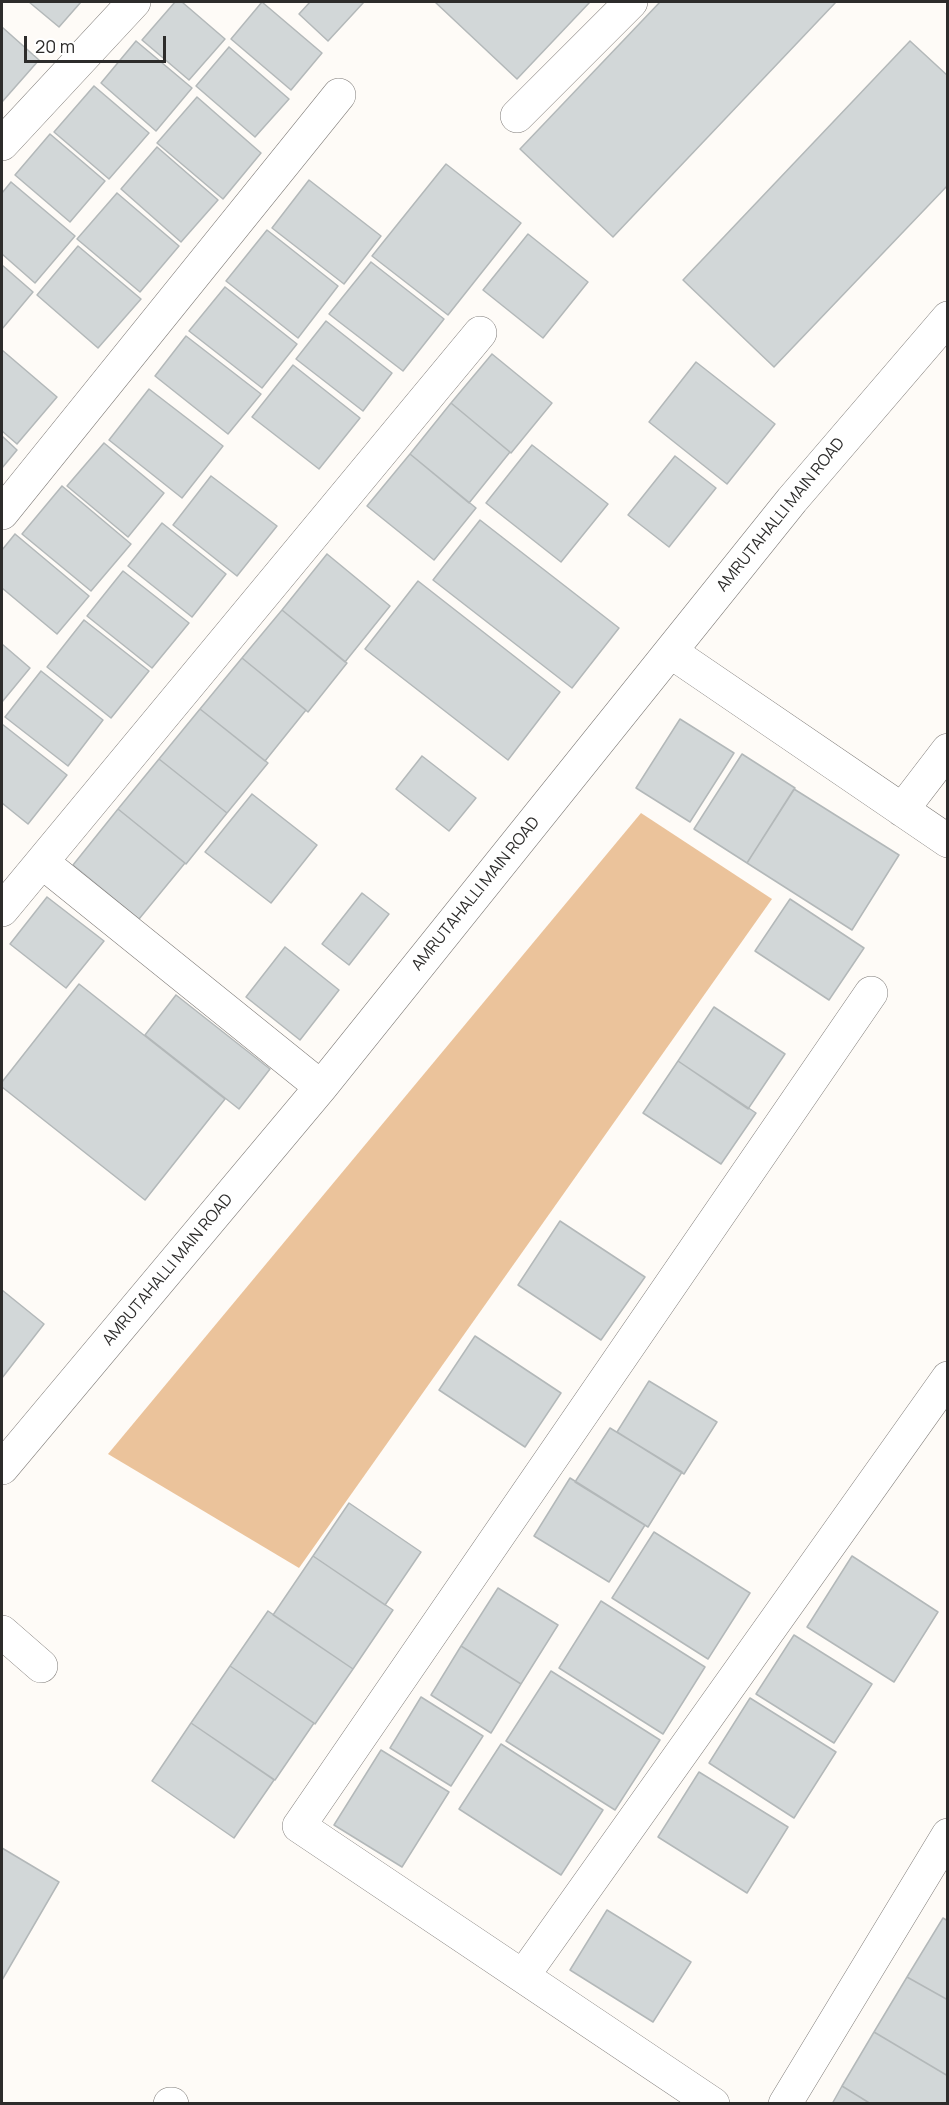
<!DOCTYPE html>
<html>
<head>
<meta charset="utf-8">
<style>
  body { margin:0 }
  #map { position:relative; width:949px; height:2105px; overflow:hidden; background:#fefbf7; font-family:Manrope,sans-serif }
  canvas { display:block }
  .frame { position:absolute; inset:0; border:3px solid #2d2c2b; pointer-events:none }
  .scale { position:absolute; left:24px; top:36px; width:142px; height:27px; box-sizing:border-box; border:3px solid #2d2c2b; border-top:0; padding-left:8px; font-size:18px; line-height:21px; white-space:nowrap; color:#2d2c2b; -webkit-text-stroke:4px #fff; paint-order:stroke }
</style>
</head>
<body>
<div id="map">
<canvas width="949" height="2105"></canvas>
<div class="frame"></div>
<div class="scale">20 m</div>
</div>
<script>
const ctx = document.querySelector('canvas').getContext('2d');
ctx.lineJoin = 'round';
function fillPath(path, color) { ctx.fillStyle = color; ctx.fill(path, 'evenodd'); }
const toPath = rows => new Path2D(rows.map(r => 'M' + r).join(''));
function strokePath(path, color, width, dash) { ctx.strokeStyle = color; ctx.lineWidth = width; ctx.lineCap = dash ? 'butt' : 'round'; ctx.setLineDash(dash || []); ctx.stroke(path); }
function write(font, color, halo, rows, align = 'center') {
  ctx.font = font + ' Manrope,sans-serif'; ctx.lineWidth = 4.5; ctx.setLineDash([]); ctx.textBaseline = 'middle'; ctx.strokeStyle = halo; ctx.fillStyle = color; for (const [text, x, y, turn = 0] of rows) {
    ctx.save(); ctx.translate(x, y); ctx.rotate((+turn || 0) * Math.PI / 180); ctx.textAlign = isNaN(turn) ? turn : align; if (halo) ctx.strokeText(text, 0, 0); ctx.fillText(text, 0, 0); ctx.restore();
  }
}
fillPath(toPath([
  [641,813,772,899,299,1568,108,1454]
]), '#ebc39b');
const building = toPath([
  [29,2,81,2,59,27,29,2],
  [175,2,182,2,225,39,189,80,142,40,175,2],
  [262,2,322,53,291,90,231,39,262,2],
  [310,2,364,2,328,41,299,14,310,2],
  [435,2,590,2,517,79,435,2],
  [660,2,836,2,613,237,520,149,660,2],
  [2,27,39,60,2,102,2,27],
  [136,41,192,88,156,131,101,83,136,41],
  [910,41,948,76,948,185,774,367,683,280,910,41],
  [229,47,289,99,255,137,196,86,229,47],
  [94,86,149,133,109,179,54,132,94,86],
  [197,97,261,153,223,199,157,143,197,97],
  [50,134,105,181,70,222,15,175,50,134],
  [157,147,218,200,181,242,121,189,157,147],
  [446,164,521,223,448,315,372,256,446,164],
  [309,180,381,236,344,284,272,228,309,180],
  [11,182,75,236,35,283,2,254,2,193,11,182],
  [117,193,179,246,140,292,77,239,117,193],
  [267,230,338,286,298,338,226,281,267,230],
  [528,234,588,282,543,338,483,290,528,234],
  [78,246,141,299,98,348,37,295,78,246],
  [371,262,444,319,403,371,329,314,371,262],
  [2,265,33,292,2,329,2,265],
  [225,287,297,344,262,388,189,331,225,287],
  [326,321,392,373,363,411,296,359,326,321],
  [186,336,261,394,228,434,155,376,186,336],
  [2,350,57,397,17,444,2,431,2,350],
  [492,354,552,403,511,453,451,403,492,354],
  [696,362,775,424,727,484,649,422,696,362],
  [293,365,360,418,319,469,252,417,293,365],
  [149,389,223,446,182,498,109,440,149,389],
  [451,403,510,452,469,503,410,454,451,403],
  [2,436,17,450,2,468,2,436],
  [104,443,164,493,128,537,67,486,104,443],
  [532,445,608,504,561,562,486,503,532,445],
  [410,454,476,508,434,560,367,506,410,454],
  [675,456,716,488,669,547,628,515,675,456],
  [211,476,277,526,237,576,173,525,211,476],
  [62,486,131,544,91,591,22,534,62,486],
  [480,520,619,628,572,688,433,580,480,520],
  [162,523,226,574,192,617,128,566,162,523],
  [15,534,89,596,57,634,2,588,2,550,15,534],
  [327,554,390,606,345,662,282,610,327,554],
  [123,571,189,623,152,668,87,616,123,571],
  [418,581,560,692,508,760,365,649,418,581],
  [282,610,347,663,308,712,242,658,282,610],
  [84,620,149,671,111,718,47,667,84,620],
  [2,644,30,668,2,702,2,644],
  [242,658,306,710,265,761,200,709,242,658],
  [41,671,103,720,68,766,5,717,41,671],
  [200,709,268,763,227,813,159,759,200,709],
  [680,719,734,753,690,822,636,788,680,719],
  [2,724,67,775,28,824,2,803,2,724],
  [742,754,795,788,747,863,694,829,742,754],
  [422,756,476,798,449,831,396,789,422,756],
  [159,759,227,813,186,864,118,809,159,759],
  [794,789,899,855,852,930,747,863,794,789],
  [252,794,317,845,271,903,205,852,252,794],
  [118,809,185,863,139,919,73,865,118,809],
  [362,893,389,914,349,965,322,944,362,893],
  [47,897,104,941,66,988,10,944,47,897],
  [790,899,864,948,829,1000,755,951,790,899],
  [285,947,339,990,300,1040,246,997,285,947],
  [79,984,225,1099,145,1200,2,1087,2,1082,79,984],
  [176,995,270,1069,239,1109,145,1035,176,995],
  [714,1007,785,1054,748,1109,678,1061,714,1007],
  [678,1061,756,1113,721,1164,643,1113,678,1061],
  [560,1221,645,1277,601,1340,518,1285,560,1221],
  [2,1290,44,1324,2,1378,2,1290],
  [475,1336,561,1393,525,1447,439,1390,475,1336],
  [649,1381,717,1422,684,1474,617,1432,649,1381],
  [610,1428,682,1472,648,1527,575,1482,610,1428],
  [570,1478,645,1525,609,1582,534,1536,570,1478],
  [349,1503,421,1552,385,1605,313,1556,349,1503],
  [654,1532,750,1593,708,1659,612,1598,654,1532],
  [313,1556,393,1610,353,1669,273,1615,313,1556],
  [852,1556,938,1612,894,1682,807,1627,852,1556],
  [498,1588,558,1625,521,1684,461,1646,498,1588],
  [601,1601,705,1667,663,1734,559,1668,601,1601],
  [268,1611,353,1669,315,1724,230,1666,268,1611],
  [794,1635,872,1684,834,1743,756,1694,794,1635],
  [461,1646,521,1684,491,1733,431,1695,461,1646],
  [230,1666,314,1723,275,1780,191,1723,230,1666],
  [551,1671,660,1740,615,1810,506,1741,551,1671],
  [421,1697,483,1736,451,1786,390,1748,421,1697],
  [750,1698,836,1752,794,1818,709,1763,750,1698],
  [191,1723,274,1780,234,1838,152,1781,191,1723],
  [501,1744,603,1810,561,1875,459,1809,501,1744],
  [381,1750,449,1792,402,1867,334,1825,381,1750],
  [699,1772,788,1827,747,1893,658,1837,699,1772],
  [2,1848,59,1882,2,1980,2,1848],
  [607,1910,691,1962,653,2022,570,1970,607,1910],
  [943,1918,948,1921,948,2000,907,1977,943,1918],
  [907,1977,948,2000,948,2076,874,2032,907,1977],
  [874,2032,948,2076,948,2104,871,2104,842,2086,874,2032],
  [842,2086,871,2104,832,2104,842,2086]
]);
fillPath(building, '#d2d7d8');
strokePath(building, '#b3b8b9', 1.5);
const minor = toPath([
  [517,116,631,2],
  [2,144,134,2],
  [2,513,339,95],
  [671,652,948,841],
  [902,810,948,750],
  [42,862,321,1087],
  [2,910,480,333],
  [2,1468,321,1087,792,500,948,318],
  [2,1632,41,1666],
  [523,1976,948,1378],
  [170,2104,172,2104],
  [713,2104,299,1826,871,993],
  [785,2104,948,1835]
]);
strokePath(minor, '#807d7a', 34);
strokePath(minor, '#fff', 33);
write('16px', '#2d2c2b', '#fff', [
  ["AMRUTAHALLI MAIN ROAD",781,515,-51],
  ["AMRUTAHALLI MAIN ROAD",476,894,-51],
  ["AMRUTAHALLI MAIN ROAD",168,1270,-50]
]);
</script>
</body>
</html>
